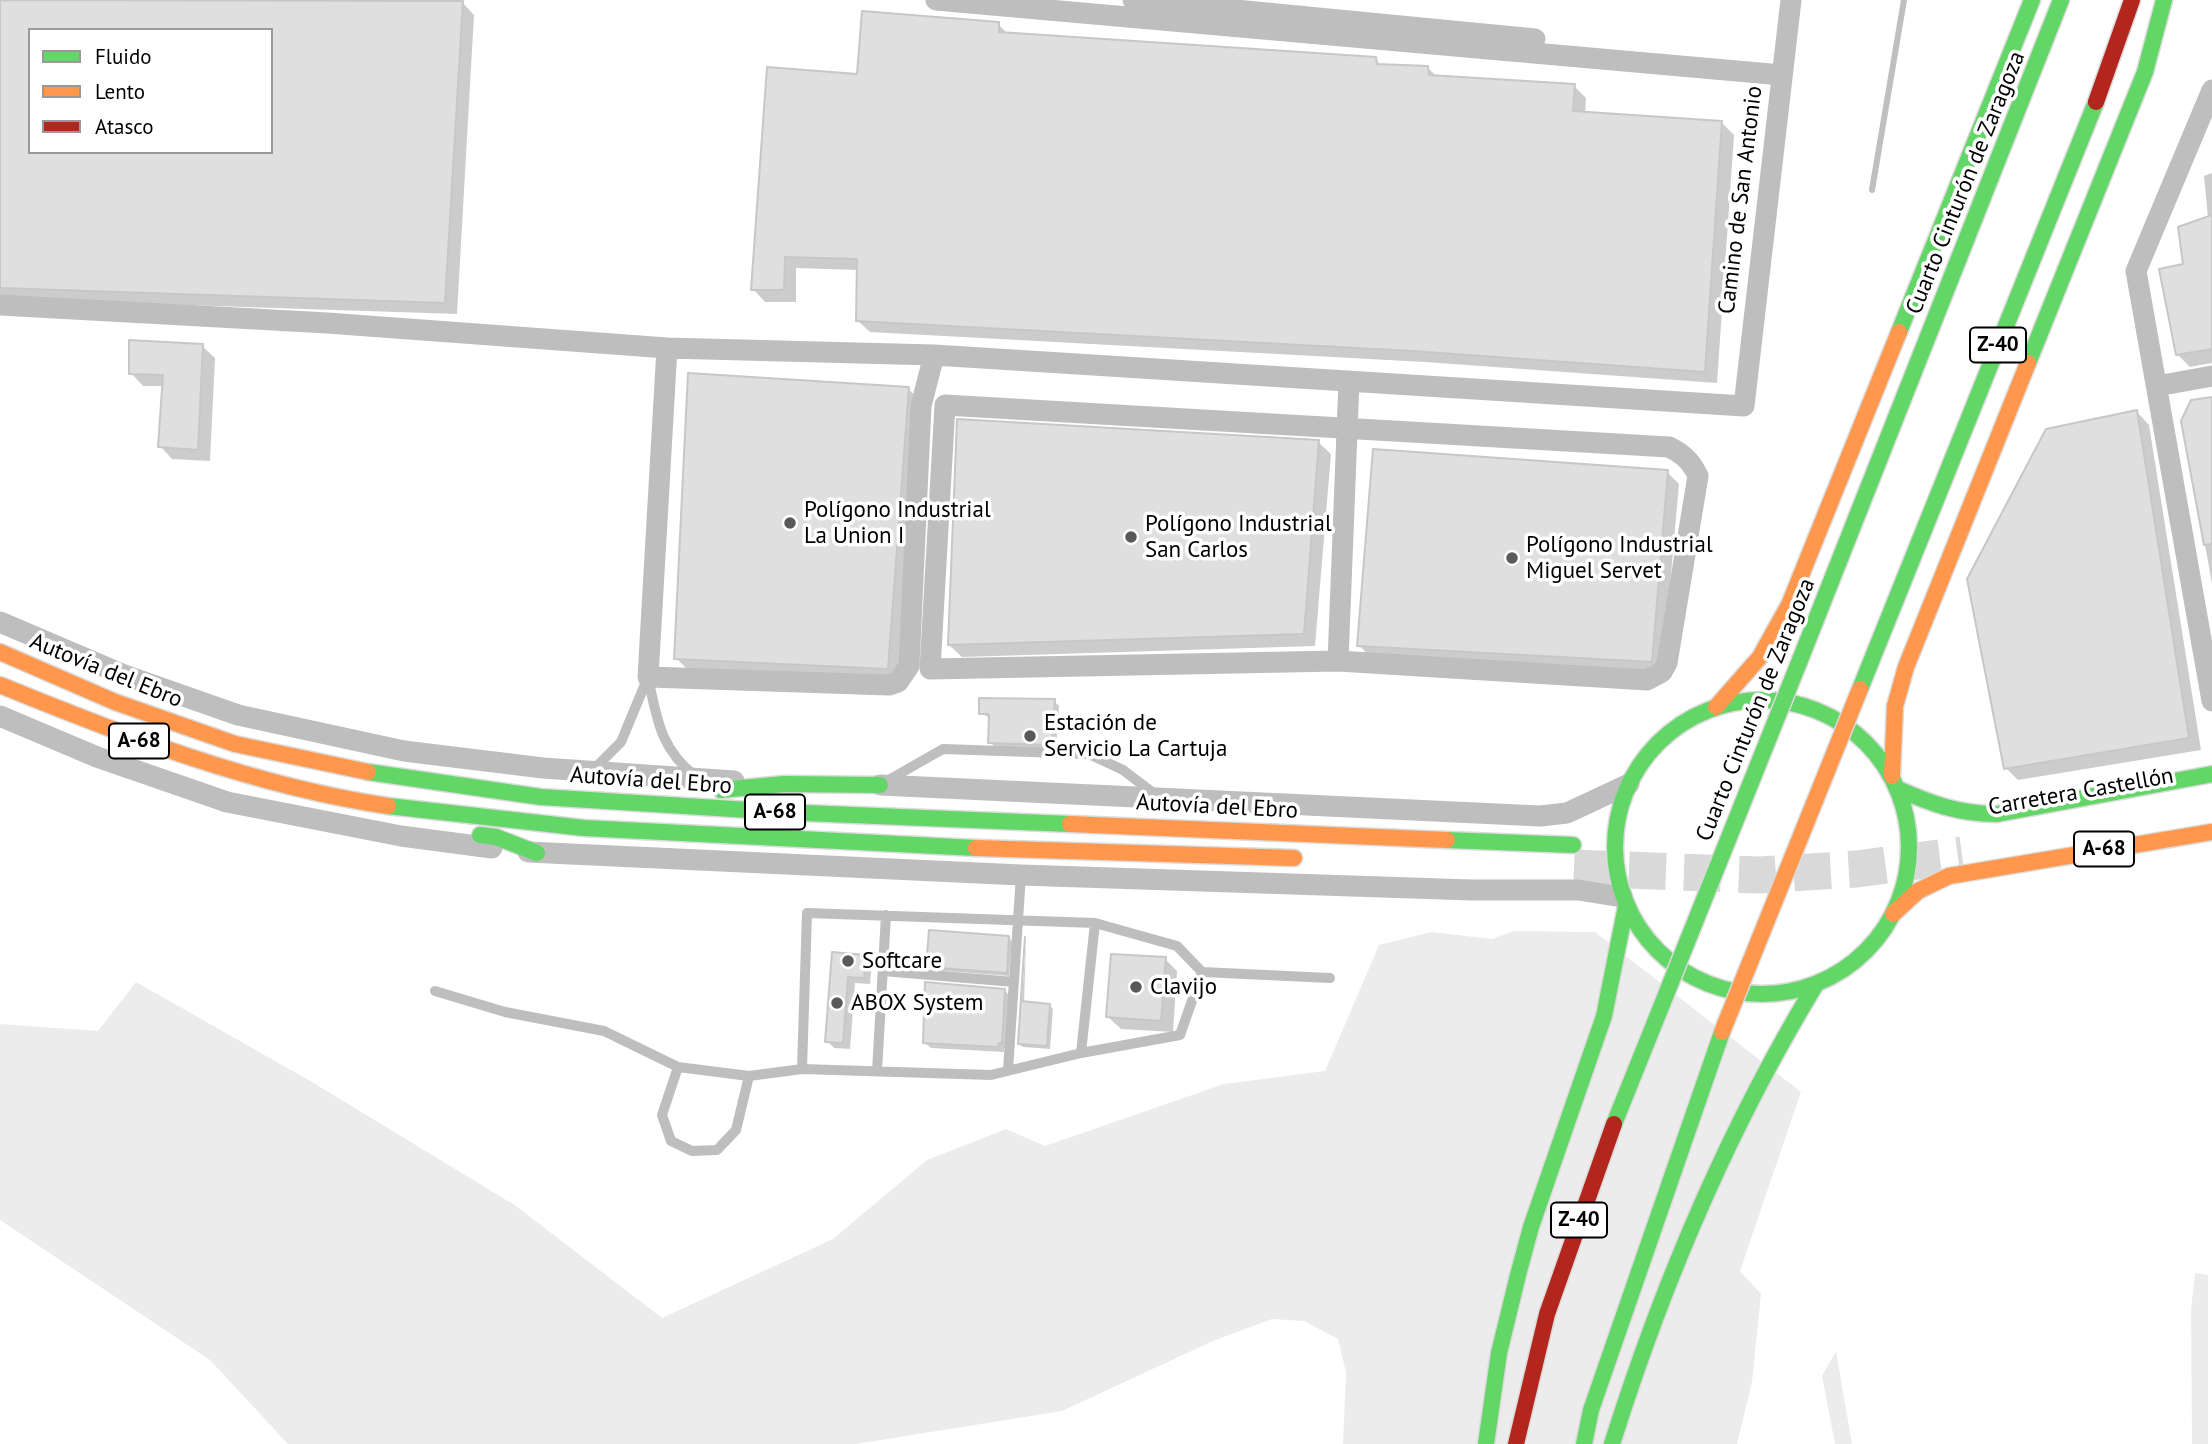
<!DOCTYPE html>
<html>
<head>
<meta charset="utf-8">
<style>
  body { margin:0 }
  #map { position:relative; width:2212px; height:1444px; overflow:hidden; background:#fff; font-family:"PT Sans",sans-serif }
  canvas { display:block }
  .legend { position:absolute; left:28px; top:28px; width:245px; height:126px; box-sizing:border-box; background:#fff; border:2px solid #999; margin:0; padding:9px 12px; list-style:none; font-size:21px; color:#000 }
  .legend li { display:flex; align-items:center; gap:14px; height:35px }
  .legend b { width:35px; border:2px solid #999 }
</style>
</head>
<body>
<div id="map">
<canvas width="2212" height="1444"></canvas>
<ul class="legend">
<li><b style="height:9px;background:#63d668"></b>Fluido</li>
<li><b style="height:9px;background:#ff974d"></b>Lento</li>
<li><b style="height:9px;background:#b3261e"></b>Atasco</li>
</ul>
</div>
<script>
const g = document.querySelector('canvas').getContext('2d');
g.lineJoin = 'round';
function fillPath(path, color) {
  g.fillStyle = color;
  g.fill(path, 'evenodd');
}
function strokePath(path, color, width, dash) {
  g.strokeStyle = color;
  g.lineWidth = width;
  g.lineCap = dash ? 'butt' : 'round';
  g.setLineDash(dash || []);
  g.stroke(path);
}
function drawText(font, color, halo, rows, align = 'center') {
  g.font = font + ' "PT Sans",sans-serif';
  g.lineWidth = 7;
  g.setLineDash([]);
  g.textBaseline = 'middle';
  g.strokeStyle = halo;
  g.fillStyle = color;
  for (const [text, x, y, turn = 0] of rows) {
    g.save();
    g.translate(x, y);
    g.rotate((+turn || 0) * Math.PI / 180);
    g.textAlign = isNaN(turn) ? turn : align;
    if (halo) g.strokeText(text, 0, 0);
    g.fillText(text, 0, 0);
    g.restore();
  }
}
const green = new Path2D(`
  M1514,931L1595,932L1801,1092L1740,1271L1761,1294L1752,1382L1737,1444H1343L1346,1372L1338,1339L1304,1321L1272,1319L1213,1341L1062,1411L856,1444H288L210,1360L0,1220V1024L98,1031L136,982L312,1082L516,1206L662,1318L833,1239L927,1160L1006,1129L1045,1146L1224,1084L1325,1071L1379,945L1431,932L1492,939Z
  M2195,1273L2208,1275V1444H2192L2191,1310Z
  M1836,1351L1852,1444H1835L1822,1376Z`);
const shadow = new Path2D(`
  M0,0L462,2L474,15L457,314L0,299ZM30,30H271V152H30Z
  M998,24L1008,34L1375,59L1382,66L1428,68L1437,77L1574,86L1586,98L1585,114L1721,122L1734,135L1717,383L1425,362L870,332L857,320L858,270L796,268V302H765L753,289L859,76Z
  M2212,173V363L2190,367L2177,354L2185,265L2208,218L2204,176Z
  M202,346L215,358L210,461L172,459L160,446L164,386H143L131,373Z
  M908,389L921,401L900,680L689,671L676,658Z
  M2212,398V584L2183,421Z
  M2137,412L2149,425L2201,750L2018,780L2006,768Z
  M1318,442L1331,454L1315,646L962,657L949,645Z
  M1667,472L1679,484L1662,675L1371,658L1359,645Z
  M1054,701L1059,706L1056,749L995,747L990,742V718L981,713Z
  M1008,937L1012,941L1009,976L932,970L928,966Z
  M1026,941L1024,1003L1049,1005L1053,1009L1050,1049L1023,1047L1019,1044Z
  M833,954L865,956L872,963L870,984L855,983L850,1049L834,1048L827,1041Z
  M1165,959L1177,971L1173,1032L1121,1029L1108,1017Z
  M1005,991L1011,997L1007,1048H1004V1052L931,1048L924,1042Z`);
const stream = new Path2D(`
  M1872,190L1904,0`);
const building = new Path2D(`
  M0,0L463,1L445,303L0,288ZM30,30H271V152H30Z
  M862,11L999,22V32L1376,57L1377,64L1428,66L1429,75L1575,84L1573,111L1722,121L1705,372L1412,351L856,321L857,259L785,257L784,290H751L767,67L857,74Z
  M2212,215V349L2176,355L2159,269L2183,264L2178,227Z
  M129,340L203,344L198,450L158,447L163,375L129,374Z
  M688,373L909,387L888,669L674,659Z
  M2212,397V544L2204,545L2181,421L2191,400Z
  M2137,410L2189,738L2004,769L1967,579L2046,429Z
  M957,419L1319,440L1304,634L948,645Z
  M1373,449L1668,470L1652,662L1357,646Z
  M979,698L1055,699L1052,745L988,743L989,716L988,714H979Z
  M929,930L1009,936L1007,973L926,967Z
  M1025,937L1021,1001L1050,1004L1047,1046L1018,1044Z
  M832,952L866,955L864,978L848,977L843,1043L825,1042Z
  M1111,954L1166,957L1161,1021L1106,1017Z
  M925,982L1005,989L1002,1043H999L998,1047L923,1043Z`);
const highwayTunnel = new Path2D(`
  M1574,868L1759,875L1857,869L1962,855`);
const lane = new Path2D(`
  M648,677C657,719 660,748 695,776
  M594,769L621,742L648,677
  M885,782L943,749L1089,754L1123,770L1156,795
  M883,971L1014,982
  M1202,972L1180,1035L1081,1053L991,1075L802,1069L807,913L1095,923L1177,946L1202,972L1330,978
  M435,991L505,1012L604,1031L678,1067L749,1076L802,1069
  M1081,1053L1095,923
  M678,1067L662,1115L671,1141L692,1151L717,1150L736,1130L749,1076
  M1008,1070L1021,875
  M877,1071L886,915`);
const street = new Path2D(`
  M936,0L1782,75
  M1133,0L1535,39
  M2212,90L2136,271L2212,701
  M0,305L327,323L667,348L934,355L1744,406L1791,0
  M667,348L648,677L889,685L898,682L909,666L921,406L934,355
  M2157,386L2212,376
  M945,405L1669,447C1683,454 1691,461 1698,476L1667,663L1662,672L1647,680L1338,661L930,669Z
  M0,622L124,675L238,715L404,751L543,768L734,781
  M1338,661L1349,381
  M0,716L97,757L227,802L401,836L492,848
  M880,785L1540,816L1567,813L1629,784
  M528,852L1021,875L1472,890H1578L1622,897`);
const fast = new Path2D(`
  M1899,332L2032,0
  M2028,363L2145,72L2164,0
  M1798,665L2061,0
  M1860,689L2096,102
  M1615 847a147 147 0 1 1 294 0a147 147 0 1 1-294 0Z
  M368,772L541,797L781,812L1070,824
  M1898,789C1932,804 1959,814 1997,814L2212,774
  M721,790L784,784L880,785
  M388,806L584,828L976,848
  M480,835L496,837L537,853
  M1447,840L1573,845
  M1614,1124L1663,1002
  M1486,1444L1499,1353L1518,1275L1531,1227L1604,1016L1626,906
  M1584,1444L1591,1410L1722,1032
  M1612,1444C1663,1282 1728,1129 1816,984`);
const slow = new Path2D(`
  M0,652L115,702L235,744L368,772
  M0,685C125,736 253,786 388,806
  M1716,707L1760,657L1789,605L1899,332
  M1892,776L1895,706L1906,667L2028,363
  M1070,824L1447,840
  M976,848L1294,858
  M1893,914L1918,891L1949,876L2212,832`);
const jam = new Path2D(`
  M2096,102L2132,0
  M1516,1444L1547,1314L1614,1124`);
const fastBridge = new Path2D(`
  M1663,1002L1798,665`);
const slowBridge = new Path2D(`
  M1722,1032L1860,689`);
const markers = [
  [790,523,7,"#595959"],
  [1131,537,7,"#595959"],
  [1512,558,7,"#595959"],
  [1030,736,7,"#595959"],
  [848,961,7,"#595959"],
  [1136,987,7,"#595959"],
  [837,1003,7,"#595959"]
];
const shields = [
  [1998,345,56],
  [139,741,60],
  [775,812,60],
  [2104,849,60],
  [1579,1220,56]
];
const shieldNames = [
  ["Z-40",1998,345],
  ["A-68",139,741],
  ["A-68",775,812],
  ["A-68",2104,849],
  ["Z-40",1579,1220]
];
const streetNames = [
  ["Cuarto Cinturón de Zaragoza",1966,183,-68],
  ["Camino de San Antonio",1741,200,-83],
  ["Autovía del Ebro",106,671,22],
  ["Cuarto Cinturón de Zaragoza",1756,710,-68],
  ["Autovía del Ebro",651,781,4],
  ["Carretera Castellón",2081,792,-10],
  ["Autovía del Ebro",1217,807,3]
];
const poiNames = [
  ["Polígono Industrial",804,510],
  ["La Union I",804,536],
  ["Polígono Industrial",1145,524],
  ["San Carlos",1145,550],
  ["Polígono Industrial",1526,545],
  ["Miguel Servet",1526,571],
  ["Estación de",1044,723],
  ["Servicio La Cartuja",1044,749],
  ["Softcare",862,961],
  ["Clavijo",1150,987],
  ["ABOX System",851,1003]
];
fillPath(green, '#ececec');
fillPath(shadow, '#0003');
strokePath(stream, '#bfbfbf', 6);
fillPath(building, '#dfdfdf');
strokePath(building, '#c7c7c7', 2);
strokePath(highwayTunnel, '#d9d9d9', 37, [37, 18]);
strokePath(fast, '#dbdbdb', 19);
strokePath(slow, '#dbdbdb', 19);
strokePath(jam, '#dbdbdb', 19);
strokePath(lane, '#bebebe', 10);
strokePath(street, '#bebebe', 21);
strokePath(fast, '#63d668', 16);
strokePath(slow, '#ff974d', 16);
strokePath(jam, '#b3261e', 16);
strokePath(fastBridge, '#dbdbdb', 19, []);
strokePath(slowBridge, '#dbdbdb', 19, []);
strokePath(fastBridge, '#63d668', 16);
strokePath(slowBridge, '#ff974d', 16);
for (const [x, y, r, color] of markers) {
  const dot = new Path2D();
  dot.arc(x, y, r, 0, 2 * Math.PI);
  g.fillStyle = color;
  g.fill(dot);
  strokePath(dot, '#fff', 2.5);
}
for (const [x, y, w] of shields) {
  const box = new Path2D();
  box.roundRect(x - w / 2, y - 17.5, w, 35, 5);
  g.fillStyle = '#fff';
  g.fill(box);
  strokePath(box, '#000', 2);
}
drawText('bold 21px', '#000', null, shieldNames);
drawText('23px', '#000', '#fff', streetNames);
drawText('23px', '#000', '#fff', poiNames, 'left');
</script>
</body>
</html>
